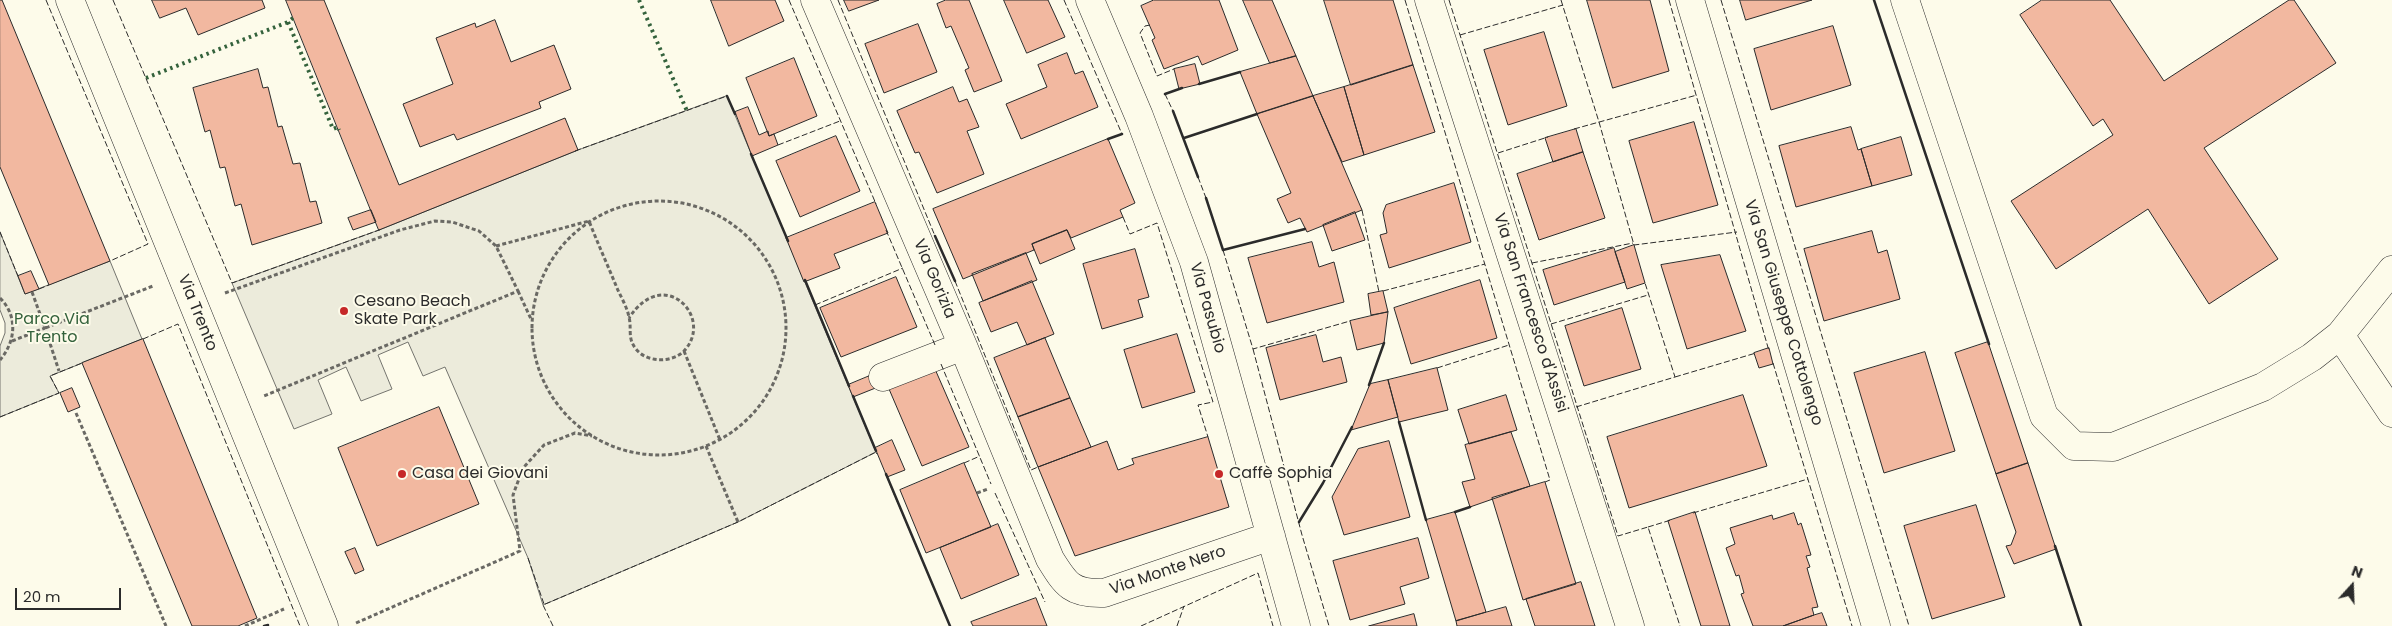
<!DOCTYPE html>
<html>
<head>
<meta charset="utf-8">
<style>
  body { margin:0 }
  #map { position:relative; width:2392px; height:626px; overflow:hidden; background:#fdfbea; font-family:Poppins,sans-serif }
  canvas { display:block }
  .north { position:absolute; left:2327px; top:561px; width:50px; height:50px; -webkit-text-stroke:4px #fdfbea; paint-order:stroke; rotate:20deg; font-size:14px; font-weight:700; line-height:20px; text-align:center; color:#2b2b2b }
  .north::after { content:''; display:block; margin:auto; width:18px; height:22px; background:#2b2b2b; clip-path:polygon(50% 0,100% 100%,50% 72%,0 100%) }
  .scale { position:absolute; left:15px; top:588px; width:106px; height:22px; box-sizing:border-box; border:2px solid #2b2b2b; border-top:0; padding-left:6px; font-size:15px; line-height:18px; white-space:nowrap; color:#2b2b2b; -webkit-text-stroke:4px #fdfbea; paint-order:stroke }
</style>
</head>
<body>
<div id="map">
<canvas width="2392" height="626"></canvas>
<div class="north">N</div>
<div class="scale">20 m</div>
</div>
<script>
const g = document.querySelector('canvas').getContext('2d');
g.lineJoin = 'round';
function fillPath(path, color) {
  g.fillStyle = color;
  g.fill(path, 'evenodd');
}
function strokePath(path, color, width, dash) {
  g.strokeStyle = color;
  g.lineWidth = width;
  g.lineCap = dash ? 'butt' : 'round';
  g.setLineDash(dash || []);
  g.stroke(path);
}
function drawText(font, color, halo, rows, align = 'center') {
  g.font = font + ' Poppins,sans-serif';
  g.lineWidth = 4;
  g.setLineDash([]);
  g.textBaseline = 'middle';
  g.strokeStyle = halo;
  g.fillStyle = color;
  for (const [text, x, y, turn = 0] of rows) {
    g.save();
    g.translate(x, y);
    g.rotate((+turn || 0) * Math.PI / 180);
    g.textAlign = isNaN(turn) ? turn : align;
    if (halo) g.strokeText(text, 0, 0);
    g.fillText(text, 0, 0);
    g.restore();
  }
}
const green = new Path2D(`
  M727,96L876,452L738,522L543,605L528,558L445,367L423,376L408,342L378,355L392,389L361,401L346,367L318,380L332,414L294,429L232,283L379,230L578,150Z
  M0,232L25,294L110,261L142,339L50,376L59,393L0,417V346L5,333V323L0,310Z`);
const building = new Path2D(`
  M0,0H2L110,261L49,285L0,167Z
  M152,0H262L265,8L198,35L186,8L160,18Z
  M286,0H324L399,185L565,118L578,150L379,230Z
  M711,0H775L784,21L729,46Z
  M844,0H879L849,11Z
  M946,0H969L1002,81L974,92L965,70L969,68L951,26L946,28L937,4Z
  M1004,0H1048L1065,37L1027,53Z
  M1154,0H1219L1238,50L1202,65L1198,56L1164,69L1152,40L1155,38L1141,6Z
  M1243,0H1272L1296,56L1270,63Z
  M1324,0H1393L1413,65L1351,85Z
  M1587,0H1650L1669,71L1613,88Z
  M1740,0H1812L1746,20Z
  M2042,0H2110L2164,81L2289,0H2294L2336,63L2204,148L2278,259L2209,304L2148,209L2056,269L2011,201L2113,135L2103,119L2093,126L2020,15Z
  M495,20L511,62L554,45L571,89L539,102L541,108L457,140L454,134L420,147L403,104L453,84L436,38L475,23L476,27Z
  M918,24L937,72L884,93L865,44Z
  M1833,26L1851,85L1771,110L1754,49Z
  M1544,32L1567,106L1508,125L1484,50Z
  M1067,53L1075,74L1083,71L1098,107L1021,139L1006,104L1047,87L1038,65Z
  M1296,56L1313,96L1257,114L1240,72Z
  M794,58L817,116L769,136L746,78Z
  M1195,64L1200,84L1179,89L1174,69Z
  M1413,65L1435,132L1364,155L1344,87Z
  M258,69L263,88L268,87L278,127L282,126L293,164L300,163L310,202L316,201L322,223L252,245L241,204L235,206L225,167L220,168L210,130L205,132L193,88Z
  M953,87L959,102L967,99L979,127L967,131L984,174L937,193L919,152L915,153L897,111Z
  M1344,87L1364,155L1342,162L1313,96Z
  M1313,96L1362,210L1307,232L1300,218L1288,223L1277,199L1291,193L1257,114Z
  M748,107L759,135L768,131L769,136L774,134L778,145L752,156L735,112Z
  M1694,122L1718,205L1653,223L1629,141Z
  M1851,127L1858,150L1861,149L1872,186L1796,207L1779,146Z
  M1576,129L1583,152L1553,162L1545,138Z
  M836,136L860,191L800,217L776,161Z
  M1901,137L1912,175L1872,186L1861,149Z
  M1108,139L1135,203L1120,210L1123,217L1071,238L1067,230L1032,244L1034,250L963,279L933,209Z
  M1583,152L1605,218L1539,240L1517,174Z
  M1454,183L1471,242L1389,268L1380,235L1387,233L1383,213L1386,205Z
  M875,202L888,233L834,254L840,268L804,282L786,238Z
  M371,210L376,222L353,230L348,218Z
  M1355,212L1365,240L1332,251L1323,225Z
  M1067,230L1075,249L1040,264L1032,244Z
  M1872,231L1878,253L1887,250L1900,299L1824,321L1804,249Z
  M1312,242L1319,267L1334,262L1344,302L1267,323L1248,258Z
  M1634,245L1645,283L1627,289L1615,252Z
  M1614,248L1625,282L1554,305L1543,270Z
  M1135,249L1149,297L1138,300L1143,317L1102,329L1083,264Z
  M1026,253L1037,280L983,301L972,274Z
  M1720,255L1746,331L1687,349L1661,265Z
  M31,271L39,289L25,294L18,276Z
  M896,277L917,327L841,357L820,308Z
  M1480,280L1497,338L1411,364L1394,308Z
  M1032,281L1054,334L1027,345L1017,322L991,332L979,303Z
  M1383,291L1388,312L1371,315L1368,294Z
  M1622,308L1641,369L1584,386L1565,326Z
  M1388,312L1384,343L1357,350L1350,321Z
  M1177,334L1195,392L1142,408L1124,350Z
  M1316,335L1323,362L1341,357L1347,382L1280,400L1266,348Z
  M1045,338L1070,398L1018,417L994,358Z
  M143,339L257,618L238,626H192L82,363Z
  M1988,342L2028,463L1996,474L1955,353Z
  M1769,348L1773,364L1759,368L1754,353Z
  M1925,352L1955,451L1884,473L1854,373Z
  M1437,368L1448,410L1399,422L1388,380Z
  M935,369L969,447L922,466L889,389Z
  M872,375L878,387L853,397L848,385Z
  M1388,380L1398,417L1351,430L1370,384Z
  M72,388L80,407L68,412L60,393Z
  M1506,395L1517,430L1469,444L1458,410Z
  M1743,395L1767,466L1629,508L1607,437Z
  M1070,398L1091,447L1038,467L1018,417Z
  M439,407L479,504L377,546L338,448Z
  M1511,432L1530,486L1470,507L1462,482L1475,479L1465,445Z
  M1208,437L1229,507L1075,556L1038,467L1107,441L1118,470L1134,464L1132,459Z
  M892,440L905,470L887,477L875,448Z
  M1389,441L1410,517L1344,535L1332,497L1358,449Z
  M964,463L991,527L926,553L900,490Z
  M2028,463L2056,549L2014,564L2006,546L2011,545L2016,532L1996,474Z
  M1545,482L1576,584L1523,600L1492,498Z
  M1976,505L2005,597L1932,619L1904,526Z
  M1455,512L1486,612L1456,621L1426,520Z
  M1695,512L1730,626H1701L1668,521Z
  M1794,513L1798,525L1801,523L1811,555L1806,556L1810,567L1807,568L1818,607L1812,608L1814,615L1783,626H1753L1741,594L1744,593L1739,575L1736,576L1726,548L1735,544L1730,528L1772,515L1773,519Z
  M998,524L1019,575L961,599L940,548Z
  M1418,538L1429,578L1400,587L1405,604L1350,620L1333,561Z
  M355,548L364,570L355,574L345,552Z
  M1581,582L1595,626H1535L1526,599Z
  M1036,598L1047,626H973L971,622Z
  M1506,607L1512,626H1457L1456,621Z
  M1822,613L1827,626H1783L1814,615Z
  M1414,614L1417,626H1369Z`);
const path = new Path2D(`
  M532 328a127 127 0 1 1 254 0a127 127 0 1 1-254 0Z
  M496,246L589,221C598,244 608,266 617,288C621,297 627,307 629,317C632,329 627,338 636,349C647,363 672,363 684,351C715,318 664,264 629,318
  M518,291L531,319
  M32,292L45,328L153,286
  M225,293L400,230L435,221L452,222L479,231L496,246L518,291L264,396
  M0,298C18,316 16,341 0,360
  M12,341L45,328L59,371
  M684,351L720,440
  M76,413L166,626
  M706,446L738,522
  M977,493L988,489
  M356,623L520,551L513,495L523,468L544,445L575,433L592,436
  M245,626L284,609`);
const minor = new Path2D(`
  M70,0L324,626
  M815,0L963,346L1050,559C1066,585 1072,594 1104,593L1271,536
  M1090,0L1139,116L1194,262L1296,626
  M1429,0L1630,626
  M1690,0L1876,626
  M1905,0L2044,416L2074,446L2113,447L2263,387L2312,357L2340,335L2392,270
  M2340,335L2392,413
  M883,377L963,346`);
const hedge = new Path2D(`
  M639,0L687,111
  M293,18L288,22L333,129L338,127L339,130
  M146,78L288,22`);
const fence = new Path2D(`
  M46,0L148,244L110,261
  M113,0L232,283L382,229
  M789,0L876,204
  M838,0L935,236
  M1064,0L1122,134
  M1405,0L1550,480L1545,482
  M1449,0L1618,536L1648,527L1680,626
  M1561,0L1599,122L1634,245L1737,232
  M1669,0L1769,351
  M1721,0L1909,626
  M1150,25L1145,26L1140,33L1157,76L1174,69
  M1460,35L1563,5
  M1165,94L1173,111
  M1574,129L1697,95
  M778,145L840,121
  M575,151L727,96
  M1498,153L1548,137
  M1198,177L1206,198
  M1362,210L1379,292
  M1123,217L1130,234L1157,223L1213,402L1198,405L1208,437
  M886,230L935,345
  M0,232L18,276
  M1223,250L1253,349L1350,321
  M1532,263L1633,243
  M955,281L1031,470L1038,467
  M39,289L49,285
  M1383,291L1485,264
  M815,305L903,268
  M1551,324L1648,295
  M143,339L178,324L300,626
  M1253,349L1302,535L1329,626
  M1773,363L1852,626
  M941,364L991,484
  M1437,368L1509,345
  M1675,377L1756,353
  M1576,407L1675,377L1645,283
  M0,417L59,393L50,376L82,363
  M964,463L980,456
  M886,475L950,626
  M995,493L1045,602
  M1693,513L1808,479
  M1648,527L1671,520
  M528,558L544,604
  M553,626L543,605L738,522L876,452L877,454
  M1141,626L1258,573L1273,626
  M1177,626L1184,606`);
const wall = new Path2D(`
  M1874,0L1989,344
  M1199,84L1240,72
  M1165,94L1182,88
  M727,96L735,114
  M1173,111L1198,177
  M1184,138L1257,114
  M1108,139L1122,134
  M751,154L788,241
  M1206,198L1223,250L1305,229
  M935,236L955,281
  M805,280L849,386
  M1369,385L1384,343
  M853,396L876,451
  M1399,422L1426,520
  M886,474L950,626
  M1455,512L1470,507
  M1299,522L1323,483L1352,427
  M2055,546L2081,626
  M264,626L268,625`);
const markers = [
  [344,311,5,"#c62828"],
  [402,474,5,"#c62828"],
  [1219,474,5,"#c62828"]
];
const streetNames = [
  ["Via Gorizia",934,279,67],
  ["Via Pasubio",1207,308,74],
  ["Via Trento",197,313,68],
  ["Via San Francesco d'Assisi",1530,313,72],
  ["Via San Giuseppe Cottolengo",1783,313,73],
  ["Via Monte Nero",1168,571,-19]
];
const poiNames = [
  ["Cesano Beach",354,302],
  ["Skate Park",354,320],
  ["Casa dei Giovani",412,474],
  ["Caffè Sophia",1229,474]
];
const parkNames = [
  ["Parco Via",52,320],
  ["Trento",52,338]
];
fillPath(green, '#ecebdb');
strokePath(green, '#74746e', 1);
fillPath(building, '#f2b8a0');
strokePath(building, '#2b2b2b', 1);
strokePath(minor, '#2b2b2b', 29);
strokePath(path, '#6a6964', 3, [4, 2.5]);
strokePath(minor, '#fdfbea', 28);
strokePath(hedge, '#34623c', 4, [2.5, 4]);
strokePath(fence, '#2b2b2b', 1, [6, 2.5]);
strokePath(wall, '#2b2b2b', 2.5);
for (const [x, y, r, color] of markers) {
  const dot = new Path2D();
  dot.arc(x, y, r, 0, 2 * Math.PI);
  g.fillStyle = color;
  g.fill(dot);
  strokePath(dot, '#fdfbea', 2);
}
drawText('16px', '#2b2b2b', '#fdfbea', streetNames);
drawText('16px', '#2b2b2b', '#fdfbea', poiNames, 'left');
drawText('16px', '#34623c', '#fdfbea', parkNames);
</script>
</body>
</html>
